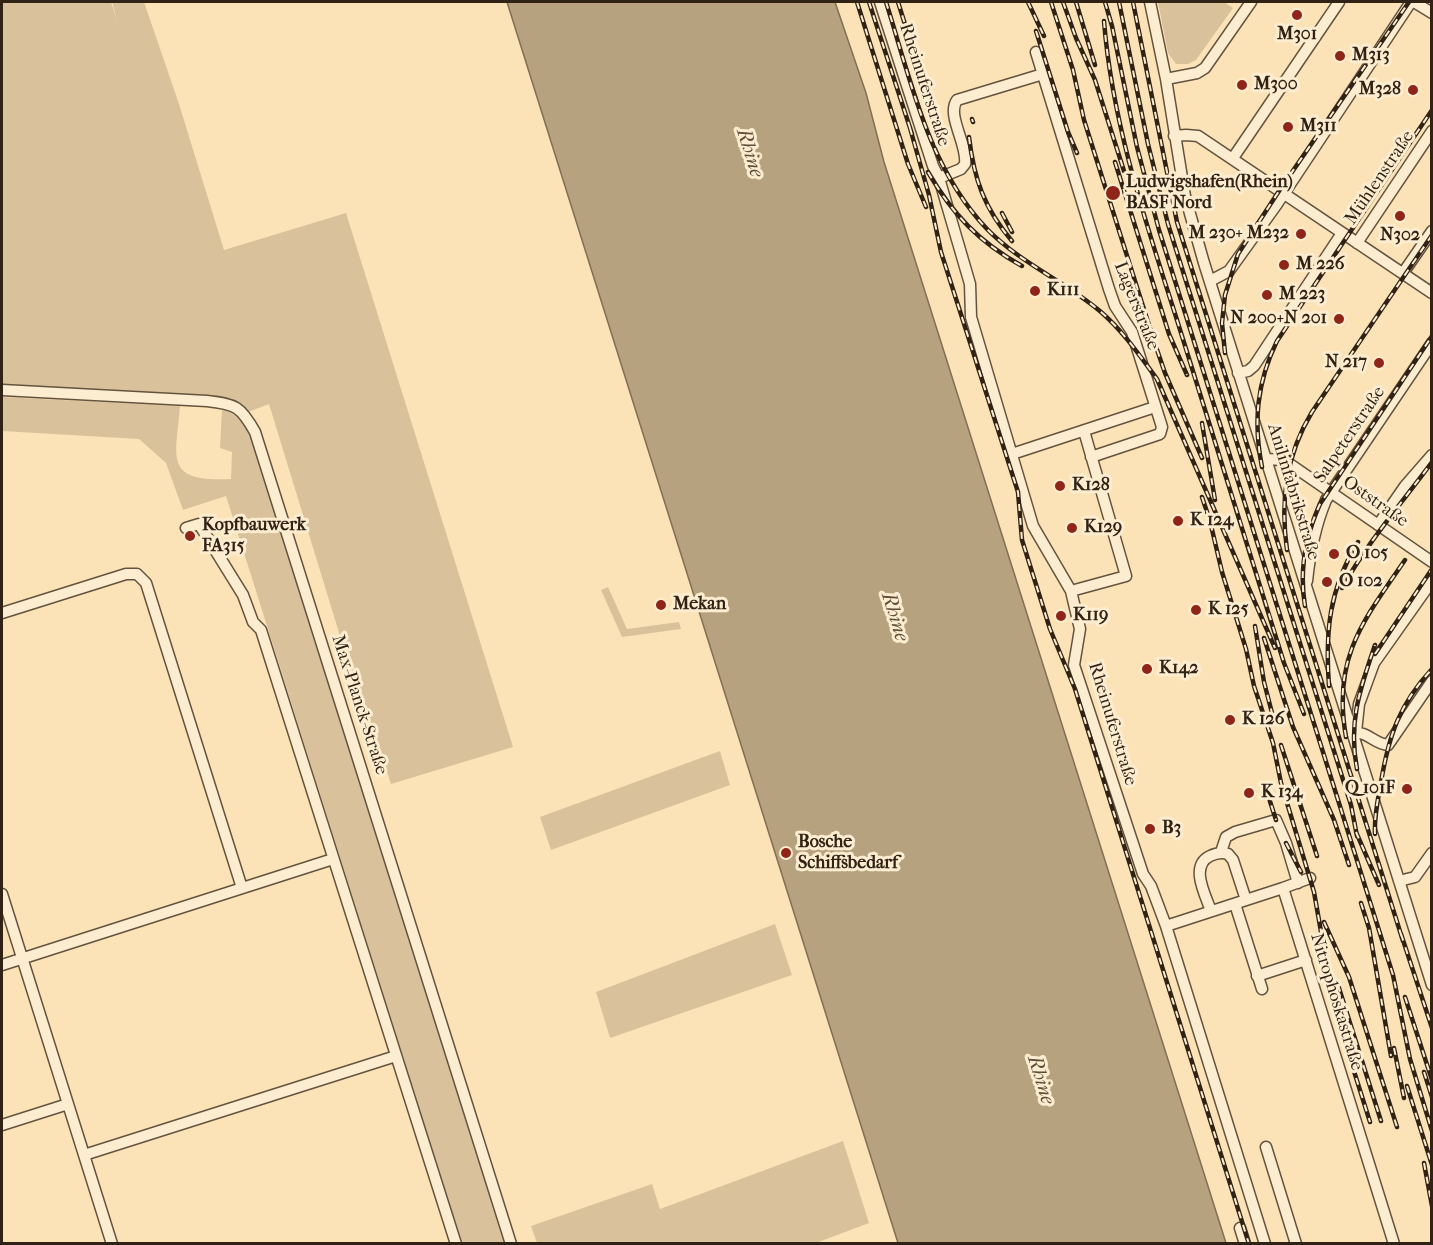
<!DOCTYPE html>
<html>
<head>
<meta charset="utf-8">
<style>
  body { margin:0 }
  #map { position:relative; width:1433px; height:1245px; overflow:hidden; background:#fce3b7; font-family:"IM FELL French Canon",serif }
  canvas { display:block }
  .frame { position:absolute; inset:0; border:3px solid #302315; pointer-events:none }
</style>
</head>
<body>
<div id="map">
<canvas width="1433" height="1245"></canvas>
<div class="frame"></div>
</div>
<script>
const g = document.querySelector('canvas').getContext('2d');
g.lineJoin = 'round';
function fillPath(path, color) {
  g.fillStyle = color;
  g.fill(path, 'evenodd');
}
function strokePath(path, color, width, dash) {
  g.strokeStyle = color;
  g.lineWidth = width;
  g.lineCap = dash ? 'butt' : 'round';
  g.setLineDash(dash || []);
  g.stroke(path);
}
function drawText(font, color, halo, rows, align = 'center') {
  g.font = font + ' "IM FELL French Canon",serif';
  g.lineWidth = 6;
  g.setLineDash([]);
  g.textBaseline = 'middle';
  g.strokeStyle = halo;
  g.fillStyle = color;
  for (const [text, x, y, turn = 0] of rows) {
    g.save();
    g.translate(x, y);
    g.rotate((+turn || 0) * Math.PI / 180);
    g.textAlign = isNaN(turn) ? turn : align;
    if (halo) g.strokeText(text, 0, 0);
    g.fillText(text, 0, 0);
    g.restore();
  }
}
const green = new Path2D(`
  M2,2H111L117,20L112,2H144L179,104L224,250L346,213L513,747L391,784L362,695L348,662L269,404L248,412C236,403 226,398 211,396L2,384Z
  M1158,2H1224L1233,8L1196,60L1188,64H1176L1168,53Z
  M2,397L180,406C176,459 163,482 231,479L232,452L220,448L222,409C238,415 243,423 252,437L505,1243H462L226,496L183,510L166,463L139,439L2,431Z
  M608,587L627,629L679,622L681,629L622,637L601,590Z
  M720,751L730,785L551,850L540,817Z
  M775,924L792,975L610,1038L596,992Z
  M843,1141L869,1223L816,1243H537L531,1226L652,1184L660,1209Z`);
const water = new Path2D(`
  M507,2H835L866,93L884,162L1226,1243H898Z`);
const minor = new Path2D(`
  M880,2L933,166L939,178L970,284L971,317L1033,526L1071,591L1080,629L1074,665L1143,874L1151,886L1166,926L1265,1244
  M1150,2L1166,79L1185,196L1204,263L1432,985
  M1414,2L1432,13
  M1036,52L1109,289L1115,306L1132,332L1162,427L1160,434L1091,457
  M1166,79L1197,73L1205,68L1251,2
  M1174,136L1186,135L1198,136L1432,293
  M1233,158L1339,2
  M939,178L961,169L965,164C968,145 946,115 957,100L1043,74
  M1357,243L1432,131
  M1403,273L1432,231
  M1210,281L1229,271L1277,204L1411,2
  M1238,373L1248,371L1254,366L1342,233
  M2,390L207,401C236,404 241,407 255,432L511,1244
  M1012,454L1155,407
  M1266,459L1284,460L1432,562
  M1378,525L1405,486L1432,455
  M186,528L199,524L243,595L253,622L261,630L456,1244
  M1307,581C1310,552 1315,526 1326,500L1432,343
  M1071,591L1126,576L1084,431
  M2,613L126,574H137L146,583L242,888
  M1356,732L1359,704L1374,663L1432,581
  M1353,733C1368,731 1374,744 1388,745L1432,681
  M1221,852L1226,837L1235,832L1276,820L1286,843L1298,883
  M1399,881L1415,877L1432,853
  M1283,888L1310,878
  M2,894L112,1244
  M1235,904L1262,989
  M1211,911C1206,896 1189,866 1210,856C1216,853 1222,852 1228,854L1233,860L1246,900
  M1166,926L1283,888L1394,1244
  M2,965L333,859
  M1257,976L1306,960
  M2,1125L68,1104
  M1266,1147L1296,1244
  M84,1155L396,1056
  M1240,1228L1245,1244`);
const rail = new Path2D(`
  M857,2L908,164L926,207
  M869,2L912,134
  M886,2C911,81 928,167 987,229C1020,263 1066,282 1101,312C1123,331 1140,356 1157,379L1275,648
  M898,2L918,66L929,115
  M1028,2L1044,36
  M1051,2L1073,70L1084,120L1154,341L1165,373L1202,458
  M1063,2L1076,38L1095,80L1124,171
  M1076,2L1095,65
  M1105,2L1112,26L1137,147L1159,230L1393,975L1410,1059L1432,1131
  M1119,2L1148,144L1168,224L1351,805L1357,836
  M1133,2L1177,222L1403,941
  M1104,21C1112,123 1146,223 1177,320C1212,434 1249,548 1284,663L1304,714
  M1036,31L1068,132L1077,153
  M972,119L973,122
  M910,128L929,195L941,252L1018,492L1022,540L1050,629L1075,689L1249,1244
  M969,137C974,179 984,208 1012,241
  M1115,162L1169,334L1187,375
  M928,172C953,215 979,242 1022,266
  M1002,213L1012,232
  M1225,353L1222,323L1225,295L1238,254L1279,191L1409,2
  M1202,423L1215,500
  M1262,467C1253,422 1257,382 1277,341L1432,110
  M1202,497L1210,521L1222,572L1246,649L1254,686L1273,743L1281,783L1314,892L1335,1011L1370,1122
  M1287,550C1280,500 1286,455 1312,412L1432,235
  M1342,588C1367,543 1401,504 1432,462
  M1305,606C1299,570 1305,537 1320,504L1432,336
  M1255,626L1264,682L1272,713
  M1264,638L1293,727L1334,820L1349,865
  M1375,654L1432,569
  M1329,686C1325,632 1329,589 1358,542
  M1346,737C1332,658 1363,621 1405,560
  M1281,745L1317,856
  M1357,769C1348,722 1360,689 1375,645
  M1267,792L1276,820
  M1356,832L1379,885
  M1375,834C1374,816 1378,799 1381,782C1389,735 1399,705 1432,669
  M1286,843L1301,872
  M1361,903L1369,928L1391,1056
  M1324,922L1349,977L1397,1127
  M1401,934L1432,1028
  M1338,985L1381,1121
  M1405,997L1432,1080
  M1394,1048L1404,1098
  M1424,1072L1432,1097
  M1407,1086L1432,1165
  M1424,1163L1432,1206`);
const markers = [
  [1297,15,6,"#8f2418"],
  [1340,56,6,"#8f2418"],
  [1242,85,6,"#8f2418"],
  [1413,90,6,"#8f2418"],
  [1288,127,6,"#8f2418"],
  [1113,193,8,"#8f2418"],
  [1400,216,6,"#8f2418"],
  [1301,234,6,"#8f2418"],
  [1284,265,6,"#8f2418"],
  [1035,291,6,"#8f2418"],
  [1267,295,6,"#8f2418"],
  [1339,319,6,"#8f2418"],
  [1379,363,6,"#8f2418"],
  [1060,486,6,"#8f2418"],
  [1178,521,6,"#8f2418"],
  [1072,528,6,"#8f2418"],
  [190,536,6,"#8f2418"],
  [1334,554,6,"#8f2418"],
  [1327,582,6,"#8f2418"],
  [661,605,6,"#8f2418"],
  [1196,610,6,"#8f2418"],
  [1061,616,6,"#8f2418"],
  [1147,669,6,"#8f2418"],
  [1230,720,6,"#8f2418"],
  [1407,789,6,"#8f2418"],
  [1249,793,6,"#8f2418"],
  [1150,829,6,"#8f2418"],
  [786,853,6,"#8f2418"]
];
const poiNames = [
  ["M301",1297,35,"center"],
  ["M313",1352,56],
  ["M300",1254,85],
  ["M328",1401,90,"right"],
  ["M311",1300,127],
  ["Ludwigshafen(Rhein)",1126,183],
  ["BASF Nord",1126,204],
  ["M 230+ M232",1289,234,"right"],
  ["N302",1400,236,"center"],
  ["M 226",1296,265],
  ["K111",1047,291],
  ["M 223",1279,295],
  ["N 200+N 201",1327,319,"right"],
  ["N 217",1367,363,"right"],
  ["K128",1072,486],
  ["K 124",1190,521],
  ["Kopfbauwerk",202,526],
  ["FA315",202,547],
  ["K129",1084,528],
  ["O 105",1346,554],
  ["O 102",1339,582],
  ["Mekan",673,605],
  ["K 125",1208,610],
  ["K119",1073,616],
  ["K142",1159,669],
  ["K 126",1242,720],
  ["Q 101F",1395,789,"right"],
  ["K 134",1261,793],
  ["B3",1162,829],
  ["Bosche",798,843],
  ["Schiffsbedarf",798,864]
];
const streetNames = [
  ["Rheinuferstraße",924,85,72],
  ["Mühlenstraße",1380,178,-56],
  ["Lagerstraße",1136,306,68],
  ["Salpeterstraße",1350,435,-56],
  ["Anilinfabrikstraße",1293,492,73],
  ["Oststraße",1375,502,35],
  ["Max-Planck-Straße",359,705,72],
  ["Rheinuferstraße",1112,724,73],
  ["Nitrophoskastraße",1336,1002,73]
];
const waterNames = [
  ["Rhine",749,153,73],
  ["Rhine",894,617,73],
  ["Rhine",1040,1080,73]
];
fillPath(green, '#d9c29b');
fillPath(water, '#b7a280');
strokePath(water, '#816f55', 1.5);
strokePath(minor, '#63533e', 13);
strokePath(minor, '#fdedd0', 10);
strokePath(rail, '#302315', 4.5);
strokePath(rail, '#fdedd0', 2, [7]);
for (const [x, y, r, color] of markers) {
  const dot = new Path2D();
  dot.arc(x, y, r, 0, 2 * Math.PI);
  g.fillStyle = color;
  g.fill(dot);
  strokePath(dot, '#fdedd0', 2);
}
drawText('bold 18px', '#302315', '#fdedd0', poiNames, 'left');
drawText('18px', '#302315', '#fdedd0', streetNames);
drawText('italic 20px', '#5f4f3a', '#fdedd0', waterNames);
</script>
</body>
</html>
